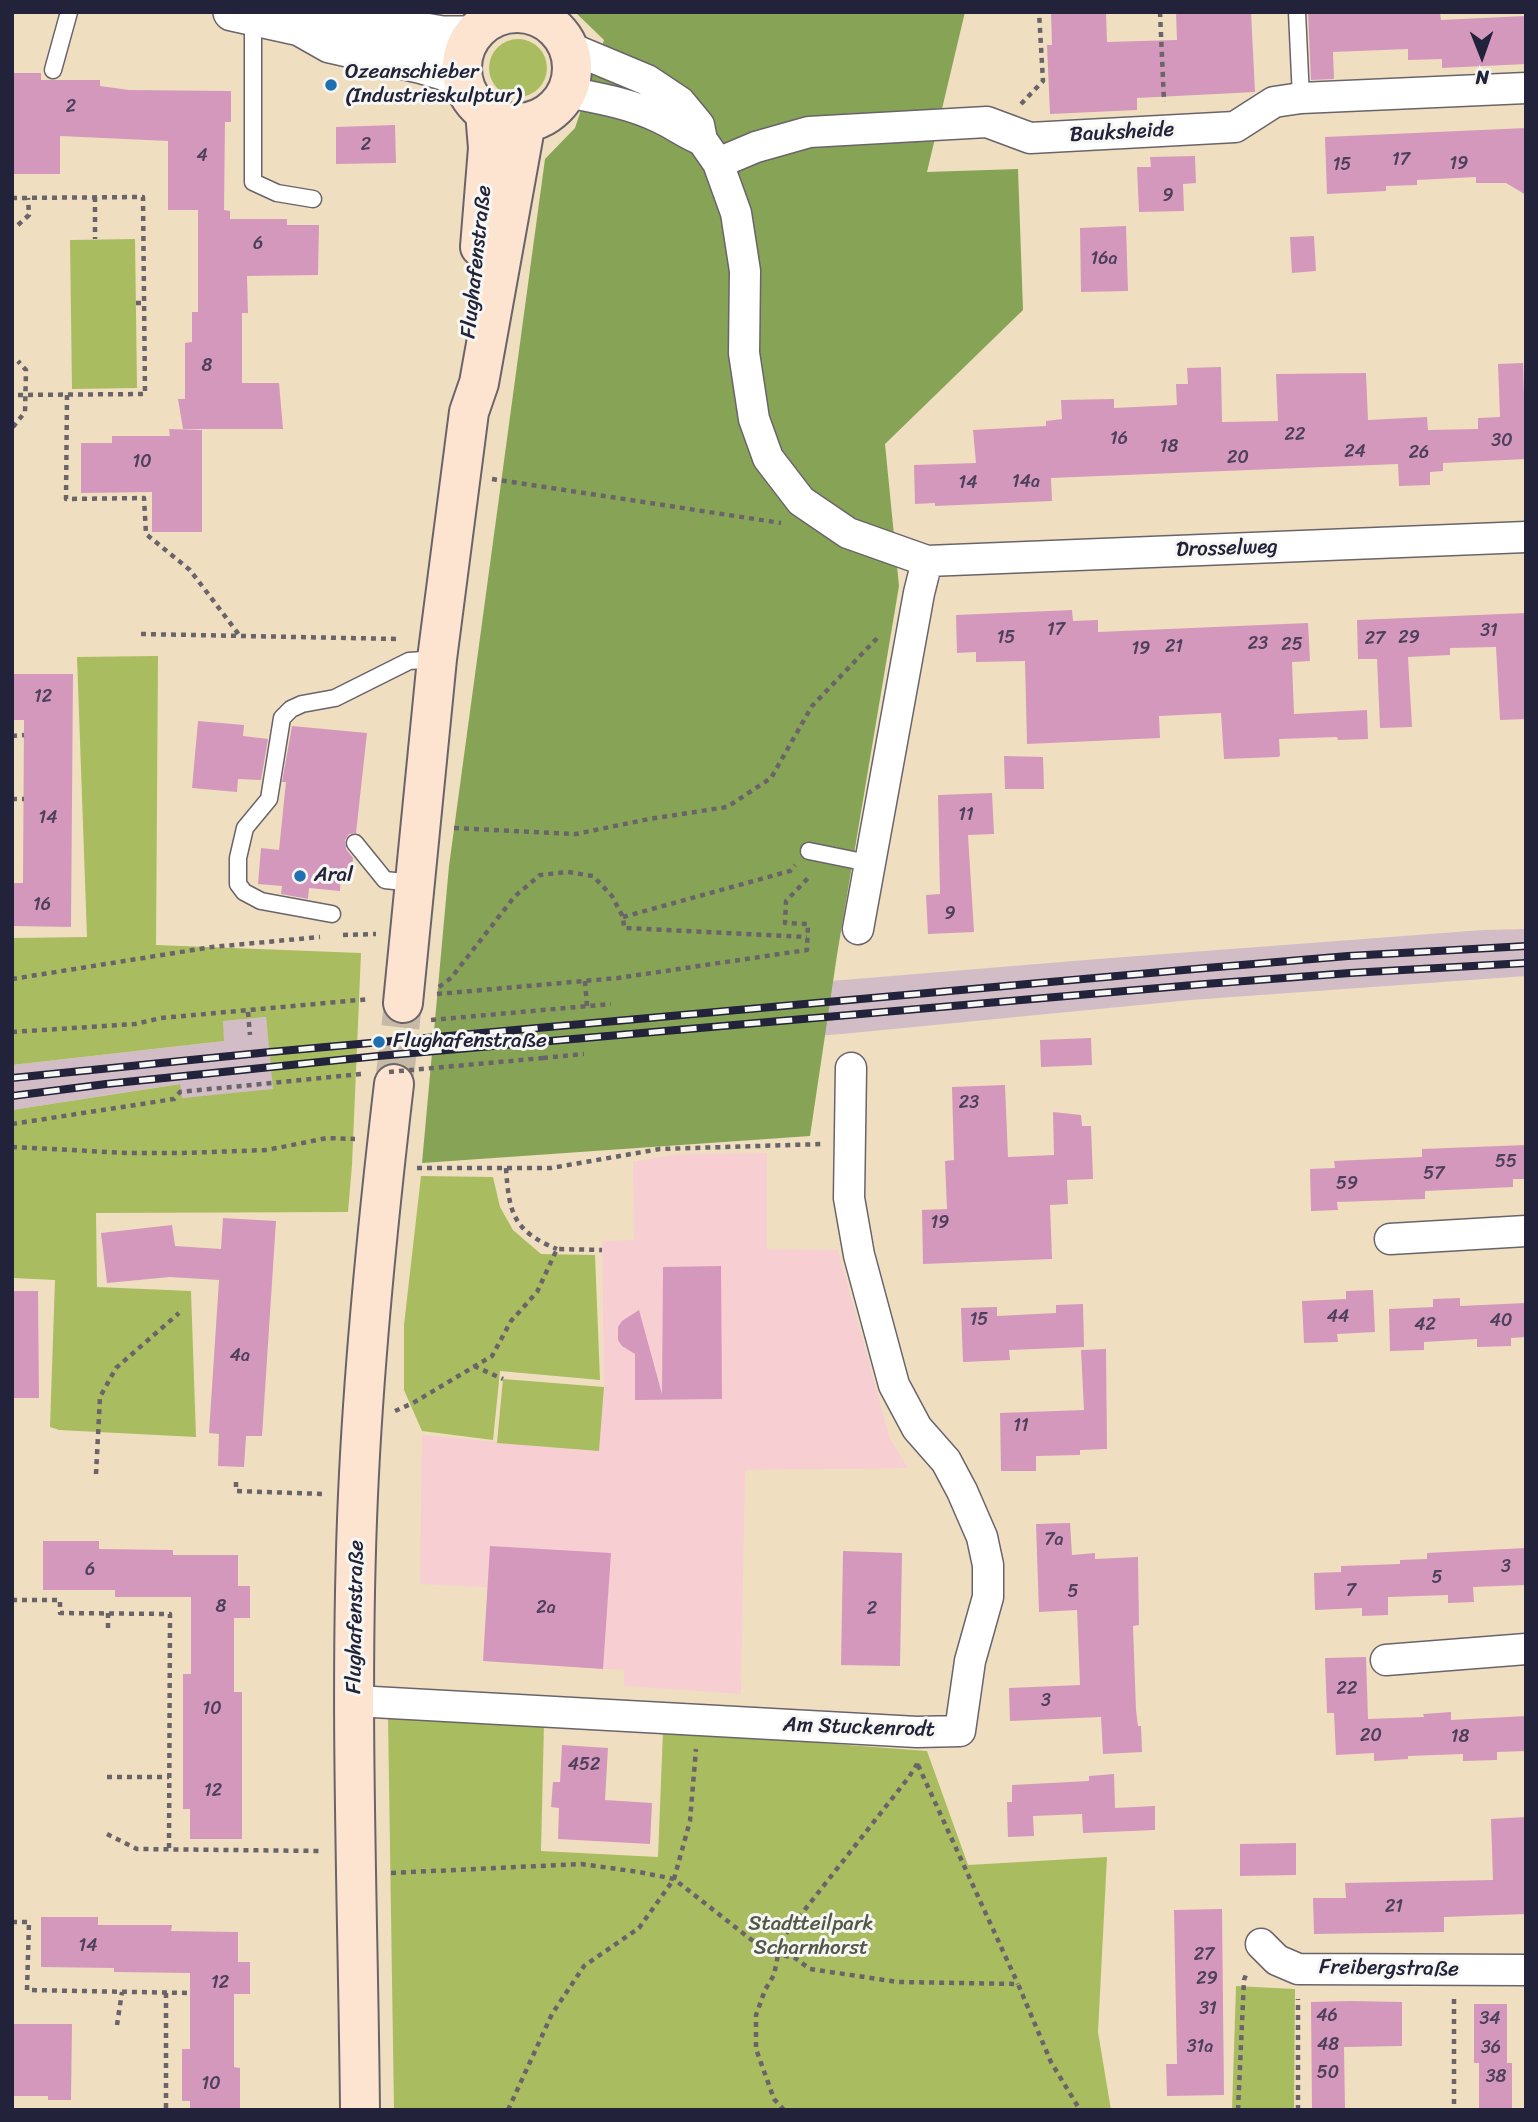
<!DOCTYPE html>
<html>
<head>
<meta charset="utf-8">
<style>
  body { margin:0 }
  #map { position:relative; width:1538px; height:2122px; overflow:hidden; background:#efdfc0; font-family:Sriracha,sans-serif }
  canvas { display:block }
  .frame { position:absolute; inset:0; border:14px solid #22223b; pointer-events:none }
  .north { position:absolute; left:1447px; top:21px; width:70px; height:70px; -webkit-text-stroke:5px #f6f6f2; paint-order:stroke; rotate:179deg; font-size:19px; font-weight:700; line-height:28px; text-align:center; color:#22223b }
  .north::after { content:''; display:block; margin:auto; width:24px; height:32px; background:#22223b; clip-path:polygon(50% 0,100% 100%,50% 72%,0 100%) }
</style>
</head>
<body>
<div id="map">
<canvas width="1538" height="2122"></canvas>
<div class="frame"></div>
<div class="north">N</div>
</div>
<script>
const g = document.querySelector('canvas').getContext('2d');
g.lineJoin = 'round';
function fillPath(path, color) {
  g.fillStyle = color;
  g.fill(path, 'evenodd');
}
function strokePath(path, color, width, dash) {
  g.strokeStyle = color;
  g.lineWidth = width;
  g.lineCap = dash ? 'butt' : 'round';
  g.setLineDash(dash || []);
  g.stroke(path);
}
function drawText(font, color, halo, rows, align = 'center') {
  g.font = font + ' Sriracha,sans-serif';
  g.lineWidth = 6;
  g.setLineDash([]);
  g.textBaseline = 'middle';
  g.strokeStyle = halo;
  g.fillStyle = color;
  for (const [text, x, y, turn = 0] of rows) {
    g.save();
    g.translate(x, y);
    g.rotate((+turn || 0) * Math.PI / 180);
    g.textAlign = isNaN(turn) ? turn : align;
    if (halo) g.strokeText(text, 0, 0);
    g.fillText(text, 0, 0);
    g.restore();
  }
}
const built = new Path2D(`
  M767,1153V1249L838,1250L890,1439L908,1468L745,1470L741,1694L624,1686V1670L483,1661L485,1619L496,1620L498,1588L420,1584L422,1435L599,1451L604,1387L602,1241L634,1240L633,1162L678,1154Z`);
const industrial = new Path2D(`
  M1526,929V976L1191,1000L842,1034L595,1052L612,999L1098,959L1483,930Z
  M266,1017L274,1090L182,1098L179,1084L12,1110V1065L224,1041L222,1021Z`);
const green = new Path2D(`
  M489 68a29 29 0 1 1 58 0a29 29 0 1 1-58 0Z
  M135,239L137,388L72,389L70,240Z
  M158,656L156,945L361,953L352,1165L348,1212L96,1213L97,1287L191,1291L196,1437L59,1430L50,1427L55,1280L12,1278V1110L180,1084L182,1098L273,1089L266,1017L223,1021L224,1041L12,1065V938L87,937L77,657Z
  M421,1176L493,1177L500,1207L513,1230L541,1254L595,1255L600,1380L500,1371L493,1440L422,1431L404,1390V1325Z
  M503,1379L604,1387L599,1451L497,1443Z
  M388,1717L544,1723L541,1851L658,1857L663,1731L927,1751L968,1865L1107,1857L1098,2032L1111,2110H394Z
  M1236,1986L1295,1989L1294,2110H1232Z`);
const forest = new Path2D(`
  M575,12H965L927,172L1018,169L1023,310L885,444L899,586L837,955L810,1136L422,1163L449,866L545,159L575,128L604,40Z`);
const building = new Path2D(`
  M1051,12H1106L1107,42L1177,40L1176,12H1251L1255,92L1137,98V110L1050,114L1047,45H1052Z
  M1308,12H1440L1441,20L1525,16L1526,64L1442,68V59L1408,60V49L1333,52L1334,79L1311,80Z
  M12,73H41V80H100V86L129,90L231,91V122H225L224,210L230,211V219H287V225H319L318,275L247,276L248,313H242V383H279L283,429H183L178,399H185V343L192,342V312H198V210H168V141L60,136V174H12Z
  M395,125L396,163L336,164V127Z
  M1526,128V195L1506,183H1476V177L1417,180V185L1386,186V191L1327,194L1325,137Z
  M1195,156L1196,183L1183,184L1184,211L1139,212L1137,167H1151L1150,157Z
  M1126,226L1128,291L1081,292L1080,228Z
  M1314,236L1316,271L1292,273L1290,237Z
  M1523,363L1526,459L1443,463V471L1430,472V485L1399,486L1398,464L1051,478L1052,501L935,506V503L915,504L914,465L976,463L973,430L1046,426V421L1062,419L1061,400L1114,399V408L1177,405L1176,384H1188L1187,368L1221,367L1222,422L1278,421L1276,374L1366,373L1368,420L1427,417L1428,430L1478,429V418L1500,417L1498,364Z
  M169,429L202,430V532H152V492L81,493V443H112V436H170Z
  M1072,610L1073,621L1098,620V632L1308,623L1310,661L1292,662L1294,714L1367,710L1368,739L1338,740L1337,737L1279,739L1280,756L1278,757L1224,759L1221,713L1159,716L1160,738L1027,744L1025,661L976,662V652L957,653L956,615Z
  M1526,613V719L1500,720L1496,647L1450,648V655L1408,657L1412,727L1380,728L1377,659H1358L1357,620Z
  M12,674H73L71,927L12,926V883H23L24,720H12Z
  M198,721L244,725L243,736L268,739L261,780L238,779L237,792L192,788Z
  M292,726L367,733L356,833L349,834L345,840L346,849L353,858L352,869L341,868L340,891L309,888L308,899L281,894L282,886L258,884L261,848L279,850L286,782H282Z
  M1004,756L1043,757L1044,789H1005Z
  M992,793L994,834L968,835L974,932L928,934L926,895L940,894L938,795Z
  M1091,1038L1092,1065L1041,1067L1040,1040Z
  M1005,1085L1008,1157L1054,1155L1053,1112L1081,1115L1082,1126H1091L1093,1179L1067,1180L1068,1204L1050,1205L1052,1259L923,1264L922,1210L947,1209L945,1161L954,1160L952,1087Z
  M1526,1145V1179H1513V1187L1425,1191V1199L1337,1202L1338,1210L1311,1211L1310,1169L1335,1168L1334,1161L1422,1157V1149Z
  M223,1218L276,1221L262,1436H246L244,1467L218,1466L219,1434L209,1433L219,1280L170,1277L107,1283L101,1233L172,1225L175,1246L221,1249Z
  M721,1266L722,1399L635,1400V1354L622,1346L618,1340V1327L622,1321L639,1310L662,1394L663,1267Z
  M1373,1290L1375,1332L1337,1334L1338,1342L1304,1343L1302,1301L1346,1299V1291Z
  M12,1291H38L39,1398H12Z
  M1460,1298V1306L1526,1303V1337L1511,1338V1346L1477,1347V1339L1424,1342V1350L1390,1351L1389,1309L1433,1307V1299Z
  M1083,1304L1084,1347L1009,1350L1010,1360L963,1362L961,1308L997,1307V1316L1056,1313V1305Z
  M1106,1349L1107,1449L1080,1450V1455L1036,1456V1471H1001L1000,1413L1084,1410L1081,1350Z
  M1070,1523L1072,1555L1095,1553V1559L1138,1557L1139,1625L1133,1626L1136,1710L1138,1726H1141L1142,1752L1103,1754L1101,1717L1010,1721L1009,1688L1080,1685L1077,1610L1039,1612L1036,1524Z
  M43,1541H99V1549L173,1550V1555H238V1586H250V1618H234V1692H242V1839H190V1809H183V1674H191V1597H115V1590H43Z
  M490,1546L611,1553L603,1669L483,1661Z
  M1526,1548V1585L1473,1587L1474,1602L1448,1603V1595L1388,1597V1615L1362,1616V1608L1315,1610L1314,1573L1341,1572V1566L1400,1564V1560L1427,1559V1553Z
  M843,1551L902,1553L900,1666L841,1665Z
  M1366,1657L1368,1719L1424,1717L1423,1714L1451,1712V1720L1526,1716V1751L1497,1752V1760L1463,1761V1754L1408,1756V1759L1374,1761V1753L1336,1755L1334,1713H1327L1325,1658Z
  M562,1745L608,1748L605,1800L652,1803L650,1844L558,1839L559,1808L551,1807L553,1782H560Z
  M1114,1774L1115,1808L1155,1806V1830L1083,1833L1082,1814L1033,1816L1034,1836L1008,1837L1007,1802H1012V1785L1089,1781V1776Z
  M1526,1817V1914L1444,1917V1932L1314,1934L1313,1898H1346L1345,1883L1493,1880L1491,1819Z
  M1296,1843V1875L1240,1876V1844Z
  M1222,1909L1224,2095L1167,2096L1166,2064H1177L1174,1910Z
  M41,1917H98V1925H172L171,1931L238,1932V1962H250V1994H234V2067L240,2068V2110H190V2101H182V2049H190V1973L114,1972V1968L41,1967Z
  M1351,2001L1402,2002V2046L1344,2047L1345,2110H1312L1311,2002Z
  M1474,2004H1507V2063H1512V2110H1479V2063H1474Z
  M12,2024H72L71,2100H48V2096H12Z`);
const secondaryTunnel = new Path2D(`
  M394,1084L403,1003`);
const path = new Path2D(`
  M1160,12L1164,102
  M1021,104L1043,81L1039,12
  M95,197V239
  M12,198L143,197L145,394L12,395
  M18,225L29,215L28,198
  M136,303H144
  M67,395L66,499L144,498L146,534L190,570L240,636
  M13,427L25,412L26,370L18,361
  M492,479L781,523
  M141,634L399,639
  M12,736L24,735
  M12,799H24
  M454,828L576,834L649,819L727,807L771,778L812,706L880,635
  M623,917L790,871L795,865
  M343,935L376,934
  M12,979L212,947L320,937
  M585,981L587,1006
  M439,987L451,978L515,896L540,875L568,872L593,876L612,896L623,917L624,928L807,937
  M437,994L618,978L807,950L808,924L785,923L786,901L810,876
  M248,1012L250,1035
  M431,1020L611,1004
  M12,1032L135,1024L161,1018L370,999
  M543,1058L584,1054
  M12,1124L174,1099L180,1092L362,1074
  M12,1147L128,1153H183L267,1150L327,1138L355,1139
  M417,1168H551L660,1149L823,1144
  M506,1168C509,1213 513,1231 557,1249
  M474,1366L503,1379
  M395,1411L413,1403L492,1356L511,1321L537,1292L557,1249L602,1250
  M96,1474L100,1397L116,1368L179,1313
  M236,1482V1491L324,1494
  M12,1600H60V1613L170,1614L169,1850
  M108,1613V1632
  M918,1765L1018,1984
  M107,1777H169
  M107,1834L137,1849L323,1851
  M391,1873L581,1864L639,1872L674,1879L767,1952L795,1958L810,1969L898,1982L1018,1984L1051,2062L1080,2110
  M12,1922H29L27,1990L190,1993
  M166,1993V2110
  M1454,1999V2110
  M117,2025L122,1992
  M508,2110L552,2014L584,1966L639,1928L674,1879L690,1821L696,1749
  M784,2110L774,2099L756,2049V2015L765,1990L774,1975L781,1940L909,1777L917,1764V1760
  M1238,2110L1244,1980L1247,1972
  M1298,2110V1999`);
const service = new Path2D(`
  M1297,12L1301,98
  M253,17V182L277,193L313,199
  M53,70L69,12
  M355,843L385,880L413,883
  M809,851L868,863
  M332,914L261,901L244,892L238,884V858L245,828L269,799L282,718L291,709L302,704L335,698L409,661L437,659`);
const minor = new Path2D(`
  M568,47L647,80L680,102L699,125L702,140L718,163L736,213L745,271L744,353L754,419L768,458L801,501L848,533L927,561L1526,537
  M567,92C597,98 629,103 658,117C674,124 686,134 702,140
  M718,163L756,147L809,132L987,122L1030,138L1235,127L1274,102L1301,98L1526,88
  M858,929L919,593L927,561
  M1390,1239L1526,1231
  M1386,1660L1526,1649
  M355,1701L917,1732L960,1731L970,1661L988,1597V1565L982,1537L962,1491L946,1461L917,1428L894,1385L859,1255L849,1198L851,1068
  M1261,1944L1277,1960L1298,1969L1526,1970`);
const tertiary = new Path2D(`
  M232,12L300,27L330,44L423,65L463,77
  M300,27L333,16L442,35H473`);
const secondary = new Path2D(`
  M462 68a55 55 0 1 1 110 0a55 55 0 1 1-110 0Z
  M480,247L488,148L485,112
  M403,1003L437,659L469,412L479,383L526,122
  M360,2110C358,1905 349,1700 358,1495C364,1358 378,1220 394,1084`);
const rail = new Path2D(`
  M12,1078L270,1052L1206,968L1348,956L1526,946
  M12,1096L106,1084L378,1056L1205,984L1350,973L1526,963`);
const pathBridge = new Path2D(`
  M389,1072L543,1058`);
const markers = [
  [331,85,7,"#1f6fb2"],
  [300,876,7,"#1f6fb2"],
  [379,1042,7,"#1f6fb2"]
];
const numberNames = [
  ["2",71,107],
  ["2",366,145],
  ["4",202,156],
  ["17",1401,160],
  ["19",1459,164],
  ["15",1342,165],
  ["9",1168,196],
  ["6",258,244],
  ["16a",1104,259],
  ["8",207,366],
  ["22",1295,435],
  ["16",1119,439],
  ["30",1502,441],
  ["18",1169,447],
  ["24",1355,452],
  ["26",1419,453],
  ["20",1238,458],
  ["10",142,462],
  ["14a",1026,482],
  ["14",968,483],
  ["17",1056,630],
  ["31",1489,631],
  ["15",1006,638],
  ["29",1409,638],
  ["27",1375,639],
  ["23",1258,644],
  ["25",1292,645],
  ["21",1174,647],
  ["19",1141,649],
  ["12",43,697],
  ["11",966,815],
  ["14",48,818],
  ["16",42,905],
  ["9",950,914],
  ["23",969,1103],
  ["55",1506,1162],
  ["57",1434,1174],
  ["59",1347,1184],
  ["19",940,1223],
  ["44",1338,1317],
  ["15",979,1320],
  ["40",1501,1321],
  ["42",1425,1325],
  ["4a",240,1356],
  ["11",1021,1426],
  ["7a",1054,1540],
  ["3",1506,1567],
  ["6",90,1570],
  ["5",1437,1578],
  ["7",1351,1591],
  ["5",1073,1592],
  ["8",221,1607],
  ["2a",546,1608],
  ["2",872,1609],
  ["22",1347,1689],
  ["3",1046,1701],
  ["10",212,1709],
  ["20",1371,1736],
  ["18",1460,1737],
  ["452",584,1765],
  ["12",213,1791],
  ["21",1394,1907],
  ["14",88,1946],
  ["27",1204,1955],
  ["29",1207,1979],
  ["12",220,1983],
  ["31",1208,2009],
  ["46",1327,2016],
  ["34",1490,2019],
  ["48",1328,2045],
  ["31a",1200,2047],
  ["36",1491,2048],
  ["50",1328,2073],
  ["38",1496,2077],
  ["10",211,2084]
];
const poiNames = [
  ["Ozeanschieber",345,73],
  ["(Industrieskulptur)",345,97],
  ["Aral",314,876],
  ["Flughafenstraße",393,1042]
];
const streetNames = [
  ["Bauksheide",1122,133,-3],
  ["Flughafenstraße",477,262,-84],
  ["Drosselweg",1227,549,-2],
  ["Flughafenstraße",356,1617,-89],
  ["Am Stuckenrodt",859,1728,2],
  ["Freibergstraße",1389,1969,1]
];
const parkNames = [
  ["Stadtteilpark",811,1925],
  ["Scharnhorst",811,1949]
];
fillPath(built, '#f7cfd3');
fillPath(industrial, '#d2bdc7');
fillPath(green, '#aabc60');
fillPath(forest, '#87a456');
fillPath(building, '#d498bc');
strokePath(secondaryTunnel, '#c6b9a5', 38, [38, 19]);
strokePath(service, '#6a646a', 19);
strokePath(minor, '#6a646a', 33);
strokePath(tertiary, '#6a646a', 40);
strokePath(secondary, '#6a646a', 42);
strokePath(path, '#6a646a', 4.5, [5, 5]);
strokePath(service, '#fff', 16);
strokePath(minor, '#fff', 30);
strokePath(tertiary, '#fff', 37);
strokePath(secondary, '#fde4d1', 38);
strokePath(rail, '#22223b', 8);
strokePath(rail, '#f6f6f2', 5, [16]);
strokePath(pathBridge, '#6a646a', 4.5, [5, 5]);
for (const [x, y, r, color] of markers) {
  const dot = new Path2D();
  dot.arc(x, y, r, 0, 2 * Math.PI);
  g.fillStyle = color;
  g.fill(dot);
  strokePath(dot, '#f6f6f2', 2.5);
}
drawText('18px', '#4e405b', null, numberNames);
drawText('21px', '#22223b', '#f6f6f2', poiNames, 'left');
drawText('21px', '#22223b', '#f6f6f2', streetNames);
drawText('21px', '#525848', '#f6f6f2', parkNames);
</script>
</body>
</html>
